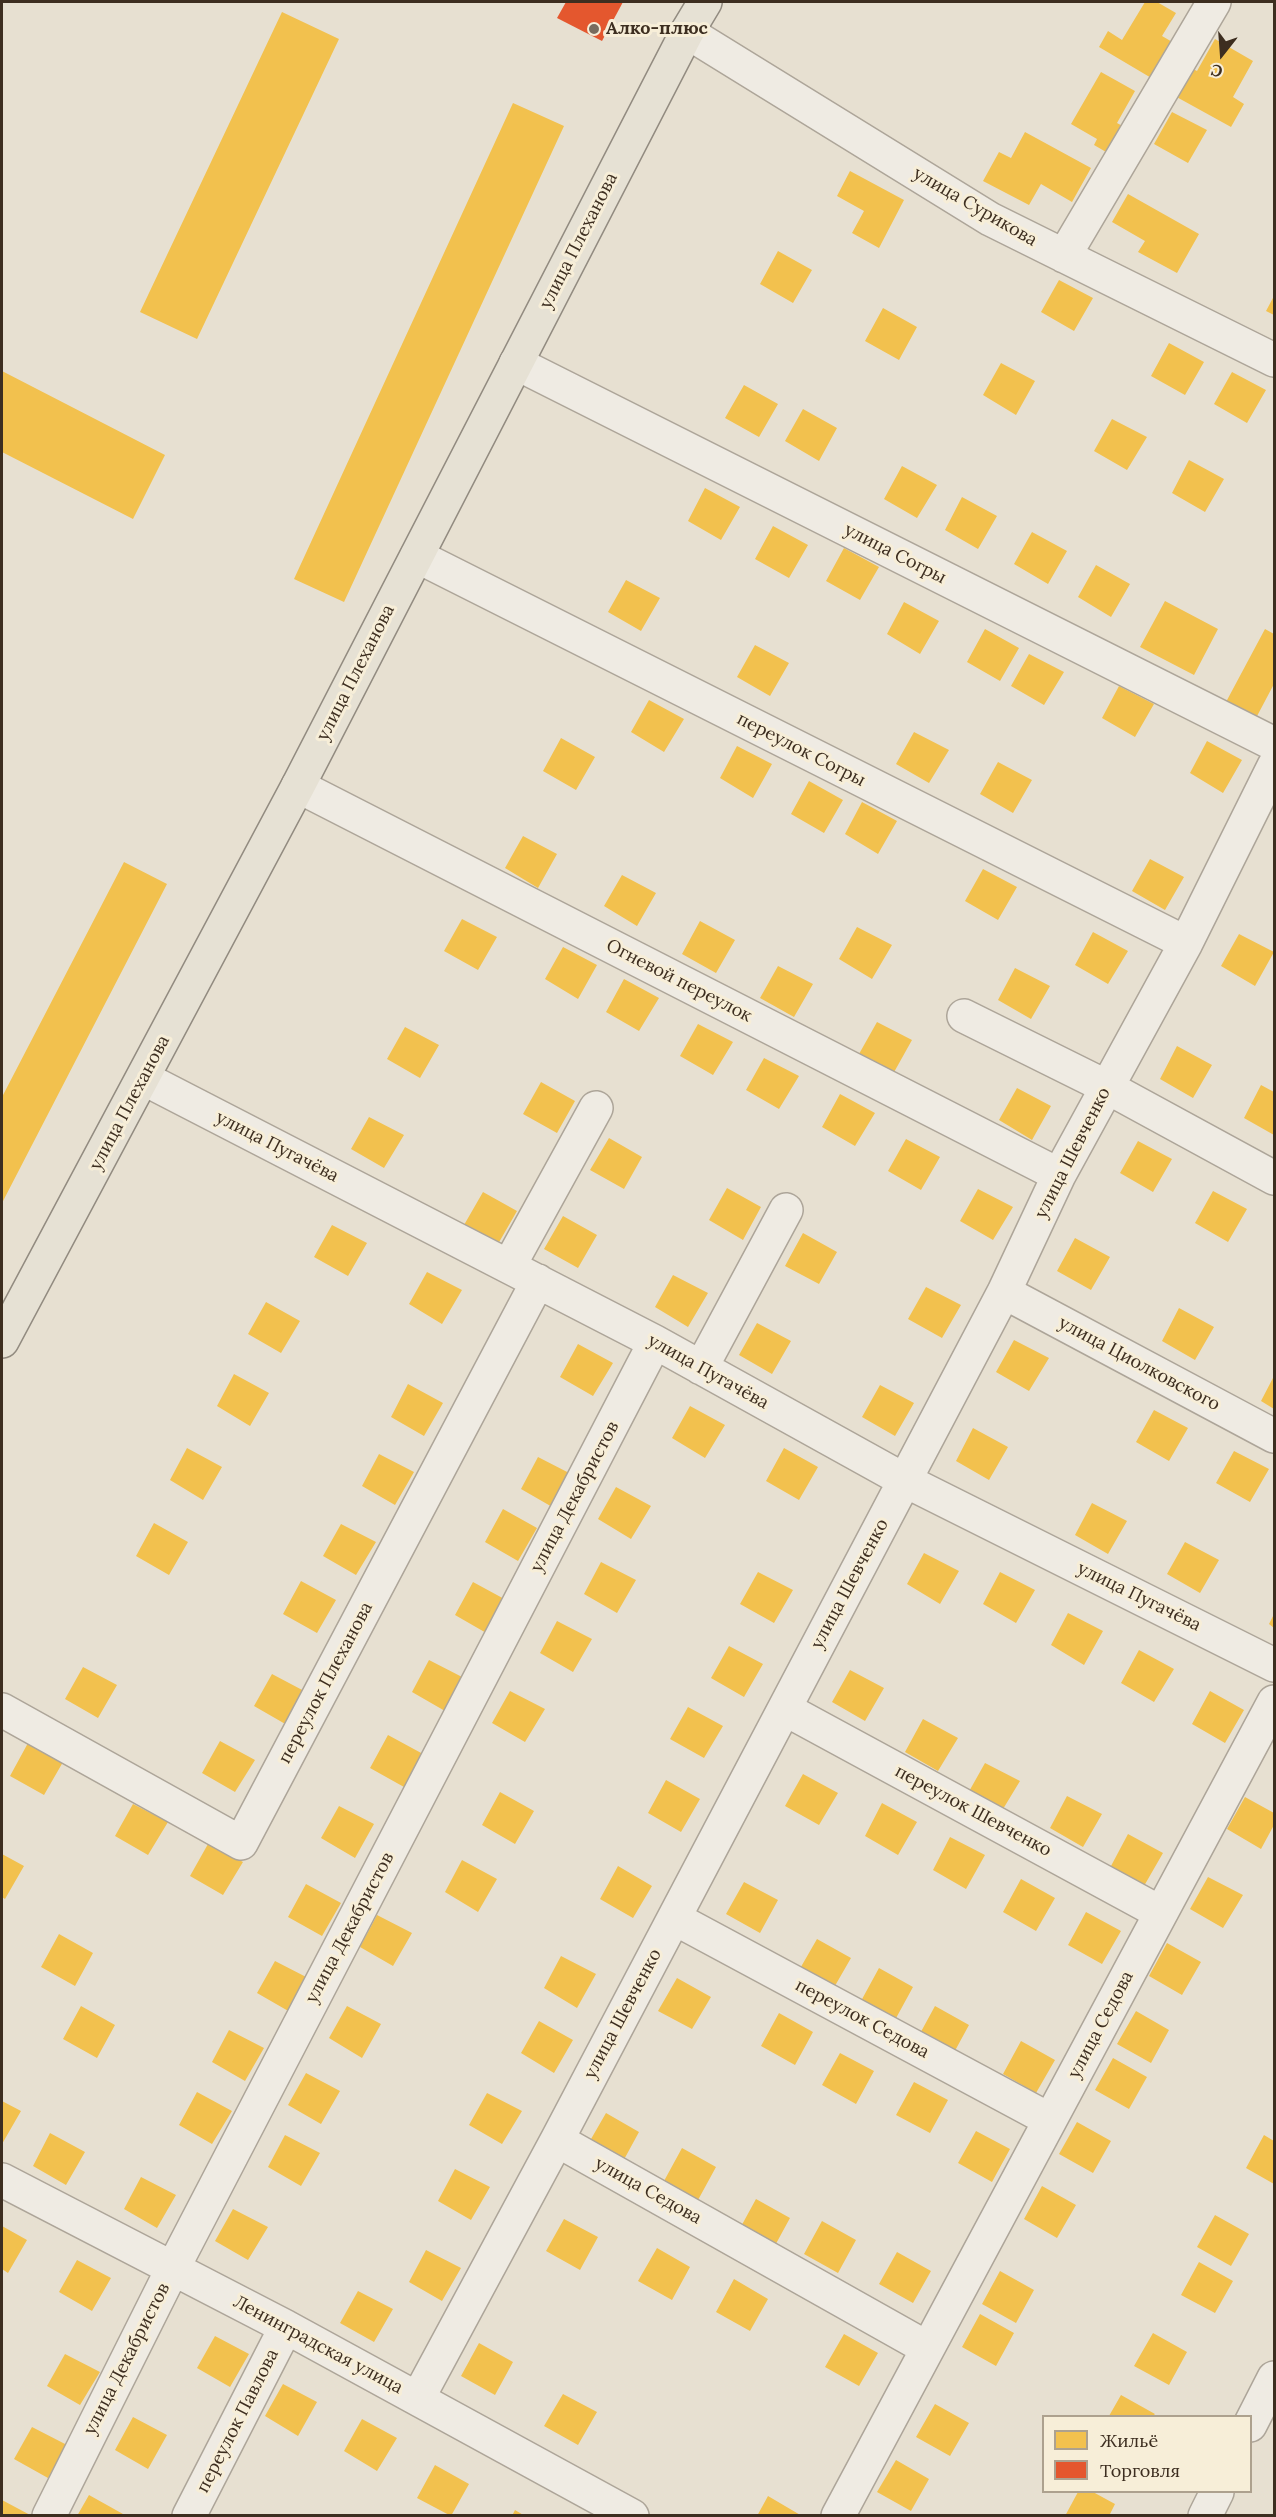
<!DOCTYPE html>
<html>
<head>
<meta charset="utf-8">
<style>
  body { margin:0 }
  #map { position:relative; width:1276px; height:2517px; overflow:hidden; background:#e7e0d1; font-family:Lora,serif }
  canvas { display:block }
  .frame { position:absolute; inset:0; border:3px solid #3d2e20; pointer-events:none }
  .legend { position:absolute; left:1042px; top:2415px; width:210px; height:78px; box-sizing:border-box; background:#f7eed8; border:2px solid #ada18e; margin:0; padding:8px 10px; list-style:none; font-size:18px; color:#3d2e20 }
  .legend li { display:flex; align-items:center; gap:12px; height:30px }
  .legend b { width:30px; border:2px solid #ada18e }
  .north { position:absolute; left:1192px; top:24px; width:60px; height:60px; -webkit-text-stroke:4px #f7eed8; paint-order:stroke; rotate:197deg; font-size:16px; font-weight:700; line-height:24px; text-align:center; color:#3d2e20 }
  .north::after { content:''; display:block; margin:auto; width:21px; height:27px; background:#3d2e20; clip-path:polygon(50% 0,100% 100%,50% 72%,0 100%) }
</style>
</head>
<body>
<div id="map">
<canvas width="1276" height="2517"></canvas>
<div class="frame"></div>
<ul class="legend">
<li><b style="height:16px;background:#f2c14e"></b>Жильё</li>
<li><b style="height:16px;background:#e4572e"></b>Торговля</li>
</ul>
<div class="north">С</div>
</div>
<script>
const g = document.querySelector('canvas').getContext('2d');
g.lineJoin = 'round';
function fillPath(path, color) {
  g.fillStyle = color;
  g.fill(path, 'evenodd');
}
function strokePath(path, color, width, dash) {
  g.strokeStyle = color;
  g.lineWidth = width;
  g.lineCap = dash ? 'butt' : 'round';
  g.setLineDash(dash || []);
  g.stroke(path);
}
function drawText(font, color, halo, rows, align = 'center') {
  g.font = font + ' Lora,serif';
  g.lineWidth = 6;
  g.setLineDash([]);
  g.textBaseline = 'middle';
  g.strokeStyle = halo;
  g.fillStyle = color;
  for (const [text, x, y, turn = 0] of rows) {
    g.save();
    g.translate(x, y);
    g.rotate((+turn || 0) * Math.PI / 180);
    g.textAlign = isNaN(turn) ? turn : align;
    if (halo) g.strokeText(text, 0, 0);
    g.fillText(text, 0, 0);
    g.restore();
  }
}
const homes = new Path2D(`
  M1145,2H1157L1176,13L1162,36L1174,43L1153,79L1099,47L1108,31L1122,40Z
  M282,12L339,39L197,339L140,312Z
  M1215,39L1253,61L1233,97L1244,104L1231,127L1173,95L1189,67L1197,71Z
  M1101,72L1135,91L1117,123L1128,129L1113,156L1094,145L1097,139L1071,124Z
  M513,103L564,126L344,602L294,579Z
  M1172,112L1207,130L1188,163L1154,144Z
  M1025,132L1091,168L1072,202L1041,184L1029,205L983,181L999,152L1011,158Z
  M850,171L904,200L879,248L852,233L864,211L837,196Z
  M1128,194L1199,234L1177,273L1138,252L1145,241L1112,222Z
  M778,251L812,270L793,303L760,284Z
  M1059,280L1093,298L1074,331L1041,312Z
  M1274,296V315L1266,311Z
  M883,308L917,327L899,360L865,341Z
  M1169,343L1204,362L1185,395L1151,376Z
  M1001,363L1035,381L1016,415L983,395Z
  M2,371L165,455L133,519L2,452Z
  M1232,372L1266,390L1247,423L1214,404Z
  M744,385L778,404L759,437L725,418Z
  M803,409L837,428L819,461L785,441Z
  M1112,419L1147,437L1127,470L1094,451Z
  M1189,460L1224,479L1205,512L1172,493Z
  M902,466L937,485L917,518L884,499Z
  M705,488L740,507L721,540L688,521Z
  M962,497L997,516L978,549L945,530Z
  M773,526L808,545L789,578L755,559Z
  M1032,532L1067,551L1048,584L1014,564Z
  M844,548L879,567L860,600L826,581Z
  M1096,565L1130,584L1111,617L1078,597Z
  M626,580L660,598L641,631L608,612Z
  M1165,601L1218,629L1194,675L1140,647Z
  M904,602L939,621L920,654L887,634Z
  M985,629L1019,648L1000,681L967,662Z
  M1265,629L1274,634V684L1256,718L1226,702Z
  M755,645L789,663L770,696L737,677Z
  M1029,654L1064,672L1044,705L1011,686Z
  M1119,686L1154,704L1135,737L1102,718Z
  M649,700L684,719L664,752L631,732Z
  M914,732L949,750L929,783L896,764Z
  M561,738L595,757L576,790L543,771Z
  M1207,741L1242,760L1223,793L1190,773Z
  M737,746L772,764L753,798L720,778Z
  M998,762L1032,780L1013,813L980,794Z
  M809,781L843,800L824,833L791,814Z
  M862,802L897,821L878,854L845,834Z
  M523,836L557,854L538,888L505,868Z
  M1150,859L1184,877L1165,910L1132,891Z
  M124,862L167,884L2,1203V1097Z
  M983,869L1017,887L998,920L965,901Z
  M622,875L656,893L637,926L604,906Z
  M462,919L497,937L478,970L444,951Z
  M700,921L735,940L716,973L682,954Z
  M857,927L892,945L872,979L839,959Z
  M1093,932L1128,951L1108,984L1075,965Z
  M1239,934L1274,952L1255,986L1221,966Z
  M563,947L597,965L578,999L545,979Z
  M778,966L813,984L794,1017L760,998Z
  M1015,968L1050,986L1031,1019L998,1000Z
  M624,979L659,998L639,1031L606,1012Z
  M877,1022L912,1040L893,1074L859,1054Z
  M698,1024L733,1042L713,1075L680,1056Z
  M405,1027L439,1045L420,1078L387,1059Z
  M1177,1046L1212,1065L1193,1098L1160,1079Z
  M764,1058L799,1076L779,1109L746,1090Z
  M541,1082L575,1101L557,1133L523,1114Z
  M1261,1085L1274,1092V1135L1244,1118Z
  M1017,1088L1051,1106L1032,1140L999,1120Z
  M840,1094L875,1113L855,1146L822,1127Z
  M369,1117L404,1135L384,1168L351,1149Z
  M609,1138L642,1157L624,1189L590,1170Z
  M906,1139L940,1157L921,1190L888,1171Z
  M1138,1141L1172,1159L1153,1192L1120,1173Z
  M727,1188L761,1207L743,1240L709,1220Z
  M978,1189L1013,1207L993,1240L960,1221Z
  M1213,1191L1247,1209L1228,1242L1195,1223Z
  M483,1192L517,1211L498,1244L464,1225Z
  M563,1216L597,1235L578,1268L544,1249Z
  M332,1225L367,1243L348,1276L314,1257Z
  M803,1233L837,1252L819,1284L785,1266Z
  M1075,1238L1110,1257L1091,1290L1057,1271Z
  M427,1272L462,1290L442,1324L409,1304Z
  M673,1275L708,1293L688,1327L655,1307Z
  M926,1287L961,1305L942,1338L908,1319Z
  M266,1302L300,1321L281,1353L248,1334Z
  M1179,1308L1214,1327L1195,1360L1162,1341Z
  M757,1323L791,1341L772,1374L739,1355Z
  M1014,1340L1049,1358L1029,1391L996,1372Z
  M578,1344L613,1363L593,1396L560,1377Z
  M234,1374L269,1393L250,1426L217,1406Z
  M1274,1376V1409L1261,1401Z
  M408,1384L443,1403L424,1436L391,1417Z
  M880,1385L914,1403L895,1436L862,1417Z
  M690,1406L725,1425L705,1458L672,1438Z
  M1154,1410L1188,1428L1169,1461L1136,1442Z
  M973,1428L1008,1447L989,1480L956,1461Z
  M187,1448L222,1467L203,1500L170,1480Z
  M784,1448L818,1467L799,1500L766,1481Z
  M1234,1451L1269,1469L1250,1502L1216,1483Z
  M379,1454L414,1472L395,1505L362,1486Z
  M538,1457L573,1475L554,1508L521,1489Z
  M616,1487L651,1506L631,1539L598,1519Z
  M1092,1503L1127,1521L1108,1554L1075,1535Z
  M503,1509L537,1528L518,1561L485,1542Z
  M154,1523L188,1542L169,1575L136,1556Z
  M341,1524L376,1542L356,1575L323,1556Z
  M1185,1542L1219,1560L1200,1593L1167,1574Z
  M924,1553L959,1571L940,1604L907,1584Z
  M601,1562L636,1580L617,1613L584,1594Z
  M758,1572L793,1590L774,1623L740,1604Z
  M1000,1572L1035,1590L1016,1623L983,1604Z
  M301,1581L336,1600L317,1633L283,1614Z
  M473,1582L508,1601L488,1634L455,1615Z
  M1068,1613L1103,1631L1084,1665L1051,1645Z
  M1274,1614V1628L1269,1624Z
  M557,1621L592,1639L573,1672L540,1653Z
  M729,1646L763,1664L744,1697L711,1678Z
  M1139,1650L1174,1669L1154,1702L1121,1683Z
  M429,1660L464,1678L445,1711L412,1692Z
  M83,1667L117,1685L98,1718L65,1699Z
  M850,1670L884,1688L865,1721L832,1702Z
  M272,1674L306,1692L287,1725L254,1706Z
  M510,1691L545,1709L525,1742L492,1723Z
  M1210,1691L1244,1710L1225,1743L1192,1724Z
  M688,1707L723,1726L704,1758L670,1739Z
  M923,1719L958,1738L938,1771L905,1752Z
  M388,1735L423,1754L404,1787L370,1768Z
  M220,1741L255,1760L235,1792L202,1773Z
  M28,1743L63,1762L44,1795L10,1776Z
  M985,1763L1020,1781L1000,1814L967,1795Z
  M803,1774L838,1793L819,1825L785,1806Z
  M666,1780L700,1799L681,1832L648,1813Z
  M500,1792L534,1811L515,1844L482,1825Z
  M1067,1796L1102,1814L1083,1847L1050,1828Z
  M1245,1797L1274,1813V1825L1261,1849L1227,1829Z
  M882,1803L917,1822L898,1855L865,1836Z
  M133,1804L168,1822L148,1855L115,1836Z
  M339,1806L374,1824L355,1858L321,1838Z
  M1128,1834L1163,1853L1144,1886L1111,1866Z
  M950,1837L985,1855L966,1889L933,1870Z
  M208,1844L243,1862L223,1895L190,1876Z
  M2,1854L24,1866L5,1899L2,1897Z
  M462,1860L497,1879L478,1912L445,1892Z
  M618,1866L652,1886L633,1918L600,1899Z
  M1208,1877L1243,1895L1223,1928L1190,1909Z
  M1021,1879L1055,1898L1036,1931L1003,1912Z
  M744,1882L778,1900L760,1933L726,1914Z
  M306,1884L341,1903L322,1936L288,1917Z
  M1086,1912L1121,1931L1102,1964L1068,1945Z
  M377,1915L412,1933L393,1966L360,1947Z
  M59,1934L93,1953L75,1986L41,1967Z
  M817,1939L851,1958L832,1991L798,1972Z
  M1167,1943L1201,1962L1182,1995L1149,1976Z
  M561,1956L596,1974L577,2008L544,1988Z
  M275,1961L310,1979L290,2012L257,1993Z
  M879,1968L913,1987L895,2020L861,2001Z
  M677,1978L711,1997L692,2029L658,2011Z
  M81,2006L115,2025L97,2058L63,2039Z
  M347,2006L381,2024L362,2058L329,2038Z
  M935,2006L969,2025L951,2058L917,2039Z
  M1136,2011L1169,2030L1151,2063L1117,2044Z
  M779,2013L813,2032L795,2065L761,2046Z
  M539,2021L573,2040L554,2073L521,2053Z
  M229,2030L264,2048L245,2081L212,2062Z
  M1021,2041L1055,2060L1036,2093L1003,2074Z
  M840,2053L874,2071L856,2104L822,2085Z
  M1113,2058L1147,2077L1129,2109L1095,2090Z
  M306,2073L340,2091L321,2124L288,2105Z
  M914,2082L948,2100L930,2133L896,2115Z
  M197,2092L232,2111L212,2144L179,2125Z
  M487,2093L522,2111L502,2144L469,2125Z
  M2,2101L21,2111L2,2144Z
  M606,2113L639,2132L621,2165L587,2146Z
  M1077,2122L1111,2141L1093,2173L1059,2154Z
  M976,2131L1010,2149L992,2182L958,2163Z
  M50,2133L85,2152L66,2185L33,2166Z
  M285,2135L320,2153L301,2186L268,2167Z
  M1264,2135L1274,2141V2184L1246,2168Z
  M682,2148L716,2167L698,2200L664,2181Z
  M455,2169L490,2187L471,2220L438,2201Z
  M141,2177L176,2195L157,2228L124,2209Z
  M1042,2186L1076,2205L1057,2238L1024,2219Z
  M756,2199L790,2218L772,2251L738,2232Z
  M233,2209L268,2227L248,2260L215,2241Z
  M1215,2215L1249,2234L1231,2266L1197,2247Z
  M564,2219L598,2237L580,2270L546,2251Z
  M822,2221L856,2240L838,2273L804,2254Z
  M2,2226L27,2240L8,2273L2,2269Z
  M657,2248L690,2267L672,2300L638,2281Z
  M426,2250L461,2268L442,2301L409,2282Z
  M897,2252L931,2271L913,2303L879,2284Z
  M77,2260L111,2278L92,2311L59,2292Z
  M1199,2262L1233,2281L1215,2313L1181,2295Z
  M1000,2271L1034,2290L1016,2323L982,2304Z
  M734,2279L768,2299L750,2331L716,2312Z
  M358,2291L393,2309L374,2342L340,2323Z
  M980,2314L1014,2333L996,2366L962,2347Z
  M1153,2333L1187,2352L1169,2385L1134,2366Z
  M844,2334L878,2353L859,2386L825,2367Z
  M215,2336L249,2354L230,2387L197,2368Z
  M479,2343L513,2362L495,2395L461,2376Z
  M65,2354L100,2372L80,2405L47,2386Z
  M283,2384L317,2402L298,2436L265,2416Z
  M563,2394L597,2412L578,2445L544,2426Z
  M1121,2395L1155,2414L1153,2416H1109Z
  M935,2404L969,2423L950,2456L916,2437Z
  M133,2417L167,2435L148,2469L115,2450Z
  M362,2419L397,2438L377,2471L344,2451Z
  M32,2427L67,2445L48,2478L14,2459Z
  M896,2460L929,2479L911,2511L877,2492Z
  M435,2465L469,2484L451,2516L417,2498Z
  M1078,2492H1093L1115,2504L1109,2516H1065Z
  M89,2495L123,2514L77,2516Z
  M768,2496L802,2516H757Z
  M2,2500L32,2516H2Z
  M515,2510L525,2516H512Z`);
const shops = new Path2D(`
  M566,2H623L602,41L557,18Z`);
const minor = new Path2D(`
  M687,32L990,219L1274,360
  M1064,256L1214,2
  M516,363L1274,744
  M417,556L1186,943
  M298,786L1059,1175
  M964,1016L1107,1087L1274,1178
  M143,1078L655,1342L904,1480L1274,1665
  M509,1266L596,1108
  M1004,1292L1274,1436
  M701,1368L786,1210
  M785,1709L1161,1913
  M2,1710L241,1843L538,1281
  M674,1918L1050,2120
  M557,2140L927,2348
  M2,2180L286,2327L632,2516
  M418,2398L557,2140L1004,1292L1059,1175L1186,943L1274,766
  M1250,2425L1274,2378
  M49,2516L173,2268L655,1342
  M189,2516L286,2327
  M838,2516L1274,1702
  M1205,2516L1217,2492`);
const major = new Path2D(`
  M2,1341L298,786L687,32L705,2`);
const markers = [
  [594,29,6,"#786c5e"]
];
const poiNames = [
  ["Алко-плюс",606,29]
];
const streetNames = [
  ["улица Сурикова",975,207,30],
  ["улица Плеханова",579,241,-63],
  ["улица Согры",895,554,27],
  ["улица Плеханова",356,673,-63],
  ["переулок Согры",801,750,27],
  ["Огневой переулок",679,981,27],
  ["улица Плеханова",130,1103,-62],
  ["улица Пугачёва",277,1147,27],
  ["улица Шевченко",1073,1153,-63],
  ["улица Циолковского",1139,1364,28],
  ["улица Пугачёва",708,1372,29],
  ["улица Декабристов",575,1497,-62],
  ["улица Шевченко",850,1584,-62],
  ["улица Пугачёва",1139,1597,26],
  ["переулок Плеханова",326,1683,-62],
  ["переулок Шевченко",973,1811,28],
  ["улица Декабристов",350,1928,-62],
  ["улица Шевченко",623,2014,-62],
  ["переулок Седова",862,2019,28],
  ["улица Седова",1101,2025,-62],
  ["улица Седова",648,2191,29],
  ["Ленинградская улица",318,2345,28],
  ["улица Декабристов",127,2359,-63],
  ["переулок Павлова",238,2421,-63]
];
fillPath(homes, '#f2c14e');
fillPath(shops, '#e4572e');
strokePath(minor, '#ada599', 36);
strokePath(major, '#928b80', 36);
strokePath(minor, '#efebe3', 33);
strokePath(major, '#e6e1d4', 33);
for (const [x, y, r, color] of markers) {
  const dot = new Path2D();
  dot.arc(x, y, r, 0, 2 * Math.PI);
  g.fillStyle = color;
  g.fill(dot);
  strokePath(dot, '#f7eed8', 2);
}
drawText('bold 18px', '#3d2e20', '#f7eed8', poiNames, 'left');
drawText('18px', '#3d2e20', '#f7eed8', streetNames);
</script>
</body>
</html>
